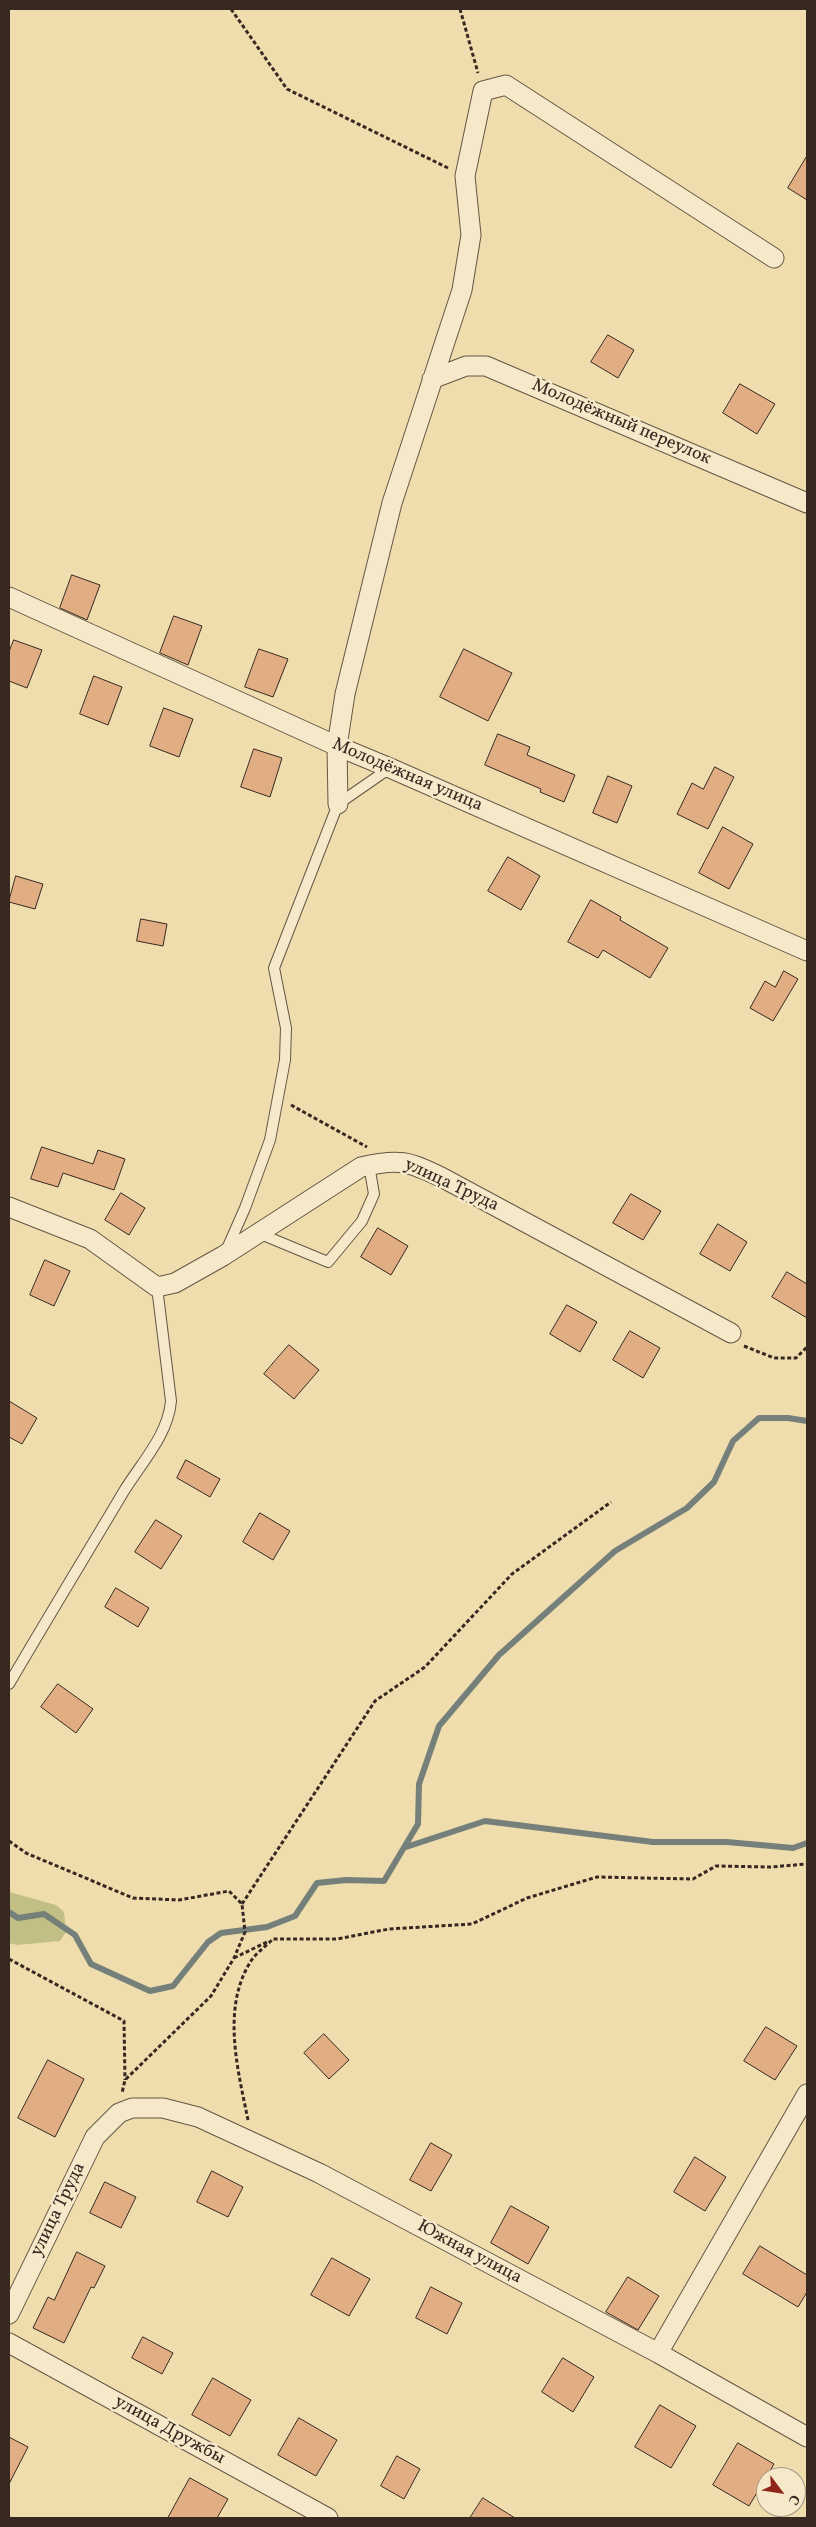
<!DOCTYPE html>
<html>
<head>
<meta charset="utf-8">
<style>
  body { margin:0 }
  #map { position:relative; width:816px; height:2527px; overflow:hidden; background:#efddae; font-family:Vollkorn,serif }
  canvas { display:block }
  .frame { position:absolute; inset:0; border:10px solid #372921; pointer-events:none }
  .north { position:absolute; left:756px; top:2467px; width:50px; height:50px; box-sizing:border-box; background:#f5e9ca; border:1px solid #a99c86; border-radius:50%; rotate:121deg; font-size:14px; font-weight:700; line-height:20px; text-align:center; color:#372921 }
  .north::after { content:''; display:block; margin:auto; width:18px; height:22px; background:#8f2418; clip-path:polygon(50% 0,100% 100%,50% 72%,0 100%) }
</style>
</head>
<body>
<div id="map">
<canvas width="816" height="2527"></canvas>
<div class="frame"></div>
<div class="north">С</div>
</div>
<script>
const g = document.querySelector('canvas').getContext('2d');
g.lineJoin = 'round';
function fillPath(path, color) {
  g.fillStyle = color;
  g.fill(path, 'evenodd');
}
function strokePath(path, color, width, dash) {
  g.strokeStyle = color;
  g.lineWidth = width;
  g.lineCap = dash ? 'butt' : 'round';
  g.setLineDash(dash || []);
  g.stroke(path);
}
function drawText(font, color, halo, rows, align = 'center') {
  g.font = font + ' Vollkorn,serif';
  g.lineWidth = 5;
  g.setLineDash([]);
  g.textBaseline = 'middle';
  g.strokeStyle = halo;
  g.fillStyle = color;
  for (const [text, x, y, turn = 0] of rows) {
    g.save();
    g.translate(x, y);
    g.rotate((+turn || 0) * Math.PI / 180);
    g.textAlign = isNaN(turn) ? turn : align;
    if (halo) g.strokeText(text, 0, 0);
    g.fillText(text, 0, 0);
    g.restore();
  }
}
const green = new Path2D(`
  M9,1892L56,1905L64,1912L66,1932L60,1941L17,1945L9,1943Z`);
const stream = new Path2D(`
  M406,1847L485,1821L653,1842H727L793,1848L807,1843
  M9,1912L18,1918L44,1914L75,1935L91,1964L150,1991L173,1986L208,1942L221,1933L267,1927L295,1916L317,1883L346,1880L384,1881L418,1824L419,1784L439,1726L499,1655L615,1551L687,1508L714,1482L733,1441L759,1418H788L807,1421`);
const building = new Path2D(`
  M807,156V200L788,188Z
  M608,335L634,350L618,378L591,362Z
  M740,384L775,404L757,434L723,413Z
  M72,575L100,585L87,620L60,608Z
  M174,616L202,626L188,665L160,653Z
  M14,640L42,650L27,688L9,681V652Z
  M259,649L288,659L273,697L245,687Z
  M464,649L512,673L488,721L440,697Z
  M94,676L122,687L108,725L80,714Z
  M164,708L193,719L179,757L150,746Z
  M498,734L530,747L527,755L575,775L564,802L540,792L541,789L485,765Z
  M254,749L282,758L270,797L241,787Z
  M715,767L734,777L708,829L677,814L692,783L703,789Z
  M608,776L632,786L617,823L593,813Z
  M723,827L753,844L729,889L699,873Z
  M508,857L540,876L521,910L488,891Z
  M16,876L43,884L35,909L9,902Z
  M591,900L621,917L620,920L668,948L650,978L603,950L598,958L568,942Z
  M141,919L167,924L163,946L137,941Z
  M784,971L798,979L773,1021L750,1008L765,981L775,987Z
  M42,1147L93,1164L98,1150L125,1159L114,1190L63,1173L58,1187L31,1179Z
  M121,1193L145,1208L129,1235L105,1220Z
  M631,1194L661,1211L643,1240L613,1223Z
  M718,1224L747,1242L730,1271L700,1254Z
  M378,1228L408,1246L391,1275L361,1257Z
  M45,1260L70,1271L54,1306L30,1295Z
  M787,1272L807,1284V1318L772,1297Z
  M567,1305L597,1322L580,1352L550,1334Z
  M630,1331L660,1348L643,1378L613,1360Z
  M289,1345L319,1370L294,1399L264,1374Z
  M9,1401L37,1418L22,1444L9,1437Z
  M186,1460L220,1479L210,1497L177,1478Z
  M260,1513L290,1531L273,1560L243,1542Z
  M156,1520L182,1536L161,1569L135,1552Z
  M116,1588L149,1608L138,1627L105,1607Z
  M58,1684L93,1709L76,1733L41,1707Z
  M766,2027L797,2046L775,2080L744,2061Z
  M324,2034L349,2060L329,2079L304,2053Z
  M48,2060L84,2079L55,2137L18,2118Z
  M431,2143L452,2155L431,2191L410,2180Z
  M695,2157L726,2177L705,2211L674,2192Z
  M212,2171L243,2187L228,2217L197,2202Z
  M105,2182L136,2197L121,2228L90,2213Z
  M511,2206L549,2227L528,2264L491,2243Z
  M760,2246L807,2275V2292L798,2307L743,2274Z
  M77,2252L105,2266L94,2288L91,2287L64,2343L33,2328L48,2297L54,2300Z
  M332,2258L370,2279L349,2316L311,2295Z
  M628,2277L659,2296L638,2330L606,2312Z
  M431,2287L462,2303L447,2334L416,2318Z
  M143,2337L173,2353L162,2374L132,2358Z
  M563,2358L594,2377L573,2412L542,2392Z
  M213,2378L251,2400L230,2436L192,2415Z
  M660,2405L696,2426L671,2468L635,2447Z
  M299,2418L337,2440L316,2476L278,2455Z
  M9,2437L28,2447L9,2484Z
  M738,2443L774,2464L749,2506L713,2485Z
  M397,2456L420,2469L404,2499L381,2486Z
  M190,2478L228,2499L217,2518H168Z
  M483,2498L515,2518H470Z`);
const path = new Path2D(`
  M231,9L287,89L448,168
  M460,9L478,73
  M291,1105L367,1147
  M744,1346L774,1358H796L807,1347
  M9,1841L26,1853L133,1898L179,1900L229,1891L242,1904L245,1932L234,1958L211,1996L125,2080L122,2093
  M242,1904L375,1701L425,1667L512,1574L611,1502
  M234,1958L269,1941
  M9,1959L124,2021L125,2080
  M248,2120C238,2070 221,2008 251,1961C256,1953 266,1946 273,1939H337L389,1929L472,1924L527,1898L597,1877L693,1879L716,1866L770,1867L807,1864`);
const lane = new Path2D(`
  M258,1233L328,1262L362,1221L374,1194L369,1165
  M226,1251L245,1208L270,1140L285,1060L286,1028L274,968L338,804L390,768
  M9,1684C47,1619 86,1555 124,1491C142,1462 168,1435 171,1401L157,1287`);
const street = new Path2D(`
  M432,379L466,366H486L807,503
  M9,597L337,746L390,768L807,951
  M338,804L337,746L345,694L392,503L462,290L471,235L465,176L483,91L506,85L774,258
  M9,1207L90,1239L157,1287L175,1283L223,1256L361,1167C399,1158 408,1161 443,1178L731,1333
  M9,2314L95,2137L119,2113L132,2108H163L198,2117L319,2173L658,2353L807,2437
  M9,2343L328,2518
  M658,2353L807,2094`);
const streetNames = [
  ["Молодёжный переулок",621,423,23],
  ["Молодёжная улица",407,776,23],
  ["улица Труда",451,1186,25],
  ["улица Труда",59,2210,-64],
  ["Южная улица",469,2253,28],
  ["улица Дружбы",169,2431,29]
];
fillPath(green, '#c1bf85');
strokePath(stream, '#748079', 6);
fillPath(building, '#e1ad83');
strokePath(building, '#372921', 1);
strokePath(lane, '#655644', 12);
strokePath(street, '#655644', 21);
strokePath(path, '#372921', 3, [4, 2.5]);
strokePath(lane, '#f5e9ca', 10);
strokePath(street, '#f5e9ca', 19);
drawText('18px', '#372921', '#f5e9ca', streetNames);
</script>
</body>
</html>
